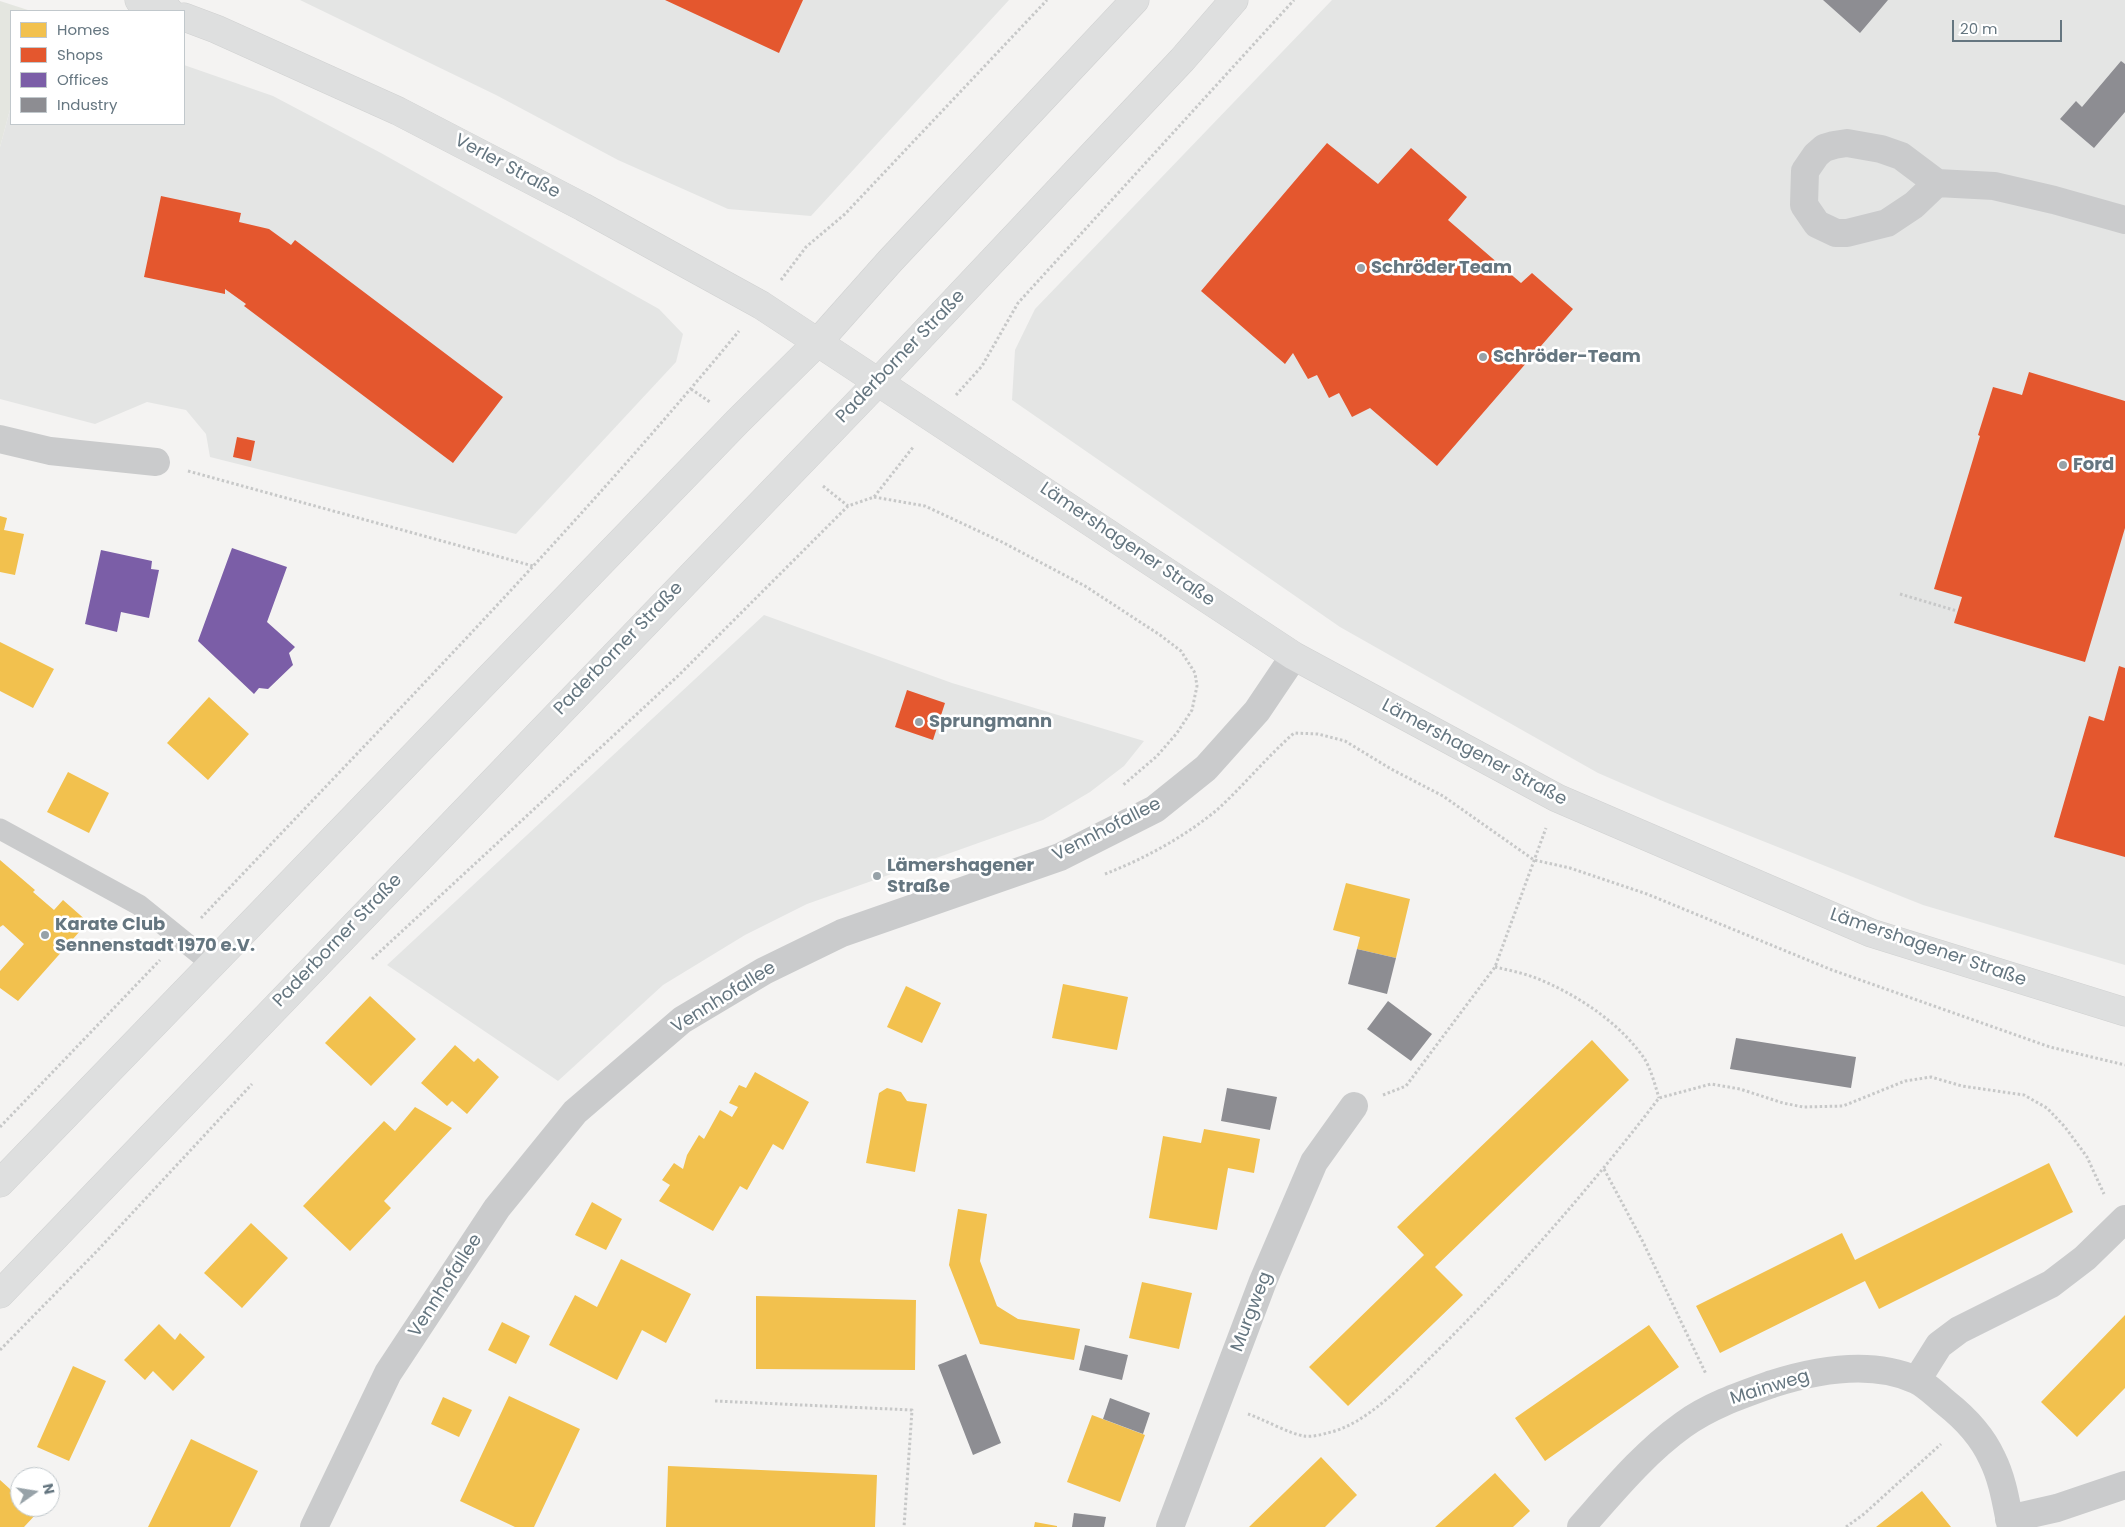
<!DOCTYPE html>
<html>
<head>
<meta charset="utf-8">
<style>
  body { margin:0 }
  #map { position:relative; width:2125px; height:1527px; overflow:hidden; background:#f4f3f2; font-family:Poppins,sans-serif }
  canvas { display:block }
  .legend { position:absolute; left:10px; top:10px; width:175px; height:115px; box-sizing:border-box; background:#fff; border:1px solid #c1c8cc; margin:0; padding:6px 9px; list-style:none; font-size:15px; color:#657680 }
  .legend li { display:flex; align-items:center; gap:10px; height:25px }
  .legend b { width:25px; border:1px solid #c1c8cc }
  .north { position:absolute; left:10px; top:1467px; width:50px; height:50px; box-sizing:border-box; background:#fff; border:1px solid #c1c8cc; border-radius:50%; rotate:77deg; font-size:14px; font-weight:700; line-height:20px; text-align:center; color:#657680 }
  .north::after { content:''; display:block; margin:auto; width:18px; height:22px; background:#97a2a8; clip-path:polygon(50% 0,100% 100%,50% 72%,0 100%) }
  .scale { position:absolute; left:1952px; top:20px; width:110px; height:22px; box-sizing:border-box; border:2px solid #657680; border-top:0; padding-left:6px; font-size:15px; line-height:18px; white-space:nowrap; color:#657680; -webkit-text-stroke:4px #fff; paint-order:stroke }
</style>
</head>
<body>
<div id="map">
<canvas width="2125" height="1527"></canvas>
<ul class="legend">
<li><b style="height:14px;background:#f2c14e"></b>Homes</li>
<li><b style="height:14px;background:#e4572e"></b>Shops</li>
<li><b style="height:14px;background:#7b5ea7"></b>Offices</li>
<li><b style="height:14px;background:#8d8d92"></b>Industry</li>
</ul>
<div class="north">N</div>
<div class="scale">20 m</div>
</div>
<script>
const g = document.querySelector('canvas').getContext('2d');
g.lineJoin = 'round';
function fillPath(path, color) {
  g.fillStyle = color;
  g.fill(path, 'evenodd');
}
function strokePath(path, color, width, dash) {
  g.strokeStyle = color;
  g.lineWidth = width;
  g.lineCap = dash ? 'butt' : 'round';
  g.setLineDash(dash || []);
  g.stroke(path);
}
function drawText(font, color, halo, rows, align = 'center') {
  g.font = font + ' Poppins,sans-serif';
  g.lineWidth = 5;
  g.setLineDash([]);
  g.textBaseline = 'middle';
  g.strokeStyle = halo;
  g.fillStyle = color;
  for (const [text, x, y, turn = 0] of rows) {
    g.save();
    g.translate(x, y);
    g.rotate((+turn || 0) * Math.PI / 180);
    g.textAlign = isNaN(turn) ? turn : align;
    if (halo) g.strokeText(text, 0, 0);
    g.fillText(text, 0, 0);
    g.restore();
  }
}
const built = new Path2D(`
  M300,0H1009L811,216L728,209L618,160L496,95Z
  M1332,0H2125V965L1923,905L1665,802L1598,773L1340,627L1012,400L1015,350L1035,309Z
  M184,65L273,96L381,153L659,309L683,334L676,362L516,534L210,457L206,434L186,410L147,402L95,424L0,399V147L11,106V124H184Z
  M764,615L952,683L1144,741L1124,766L1090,792L1043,820L807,904L745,935L663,985L558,1081L387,965Z`);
const green = new Path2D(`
  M0,1L31,11H11V106L0,147Z`);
const homes = new Path2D(`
  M0,516L7,518L4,530L24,534L15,575L0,572Z
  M0,642L54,669L33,708L0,691Z
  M209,697L249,734L208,780L167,743Z
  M68,772L109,793L89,833L47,812Z
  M0,860L35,890L33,892L54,910L63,900L88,922L18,1001L0,988V971L24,944L3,925L0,927Z
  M1346,883L1410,899L1396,958L1357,949L1360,937L1333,930Z
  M1063,984L1128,997L1117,1050L1052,1038Z
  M906,986L941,1003L922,1043L887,1027Z
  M370,996L416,1039L371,1086L325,1043Z
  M1592,1040L1629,1080L1435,1267L1463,1295L1348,1406L1309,1367L1424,1255L1397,1227Z
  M455,1045L474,1062L478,1058L499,1077L467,1114L452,1101L447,1106L421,1083Z
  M755,1072L809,1102L783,1150L773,1144L747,1190L740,1186L713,1231L659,1201L670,1185L662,1180L674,1163L683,1169L687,1155L699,1135L704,1139L720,1110L732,1117L738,1107L729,1103L739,1085L746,1088Z
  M887,1088L901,1092L907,1101L927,1104L915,1172L866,1163L879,1093Z
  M415,1107L452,1128L384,1201L391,1208L350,1251L303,1206L384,1121L395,1131Z
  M1204,1129L1260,1139L1254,1173L1228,1168L1217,1230L1149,1218L1163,1136L1201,1143Z
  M2049,1163L2073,1212L1879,1309L1865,1281L1720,1353L1696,1306L1842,1233L1855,1260Z
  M592,1202L622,1219L606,1250L575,1235Z
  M958,1209L987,1214L980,1261L997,1306L1018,1319L1080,1329L1074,1360L980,1344L949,1265Z
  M251,1223L288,1258L242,1308L204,1273Z
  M621,1259L691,1294L666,1343L642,1330L617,1380L549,1345L575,1295L597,1307Z
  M1142,1282L1192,1293L1179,1349L1129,1338Z
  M756,1296L916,1300L915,1370L756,1369Z
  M2125,1315V1388L2077,1437L2041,1402Z
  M502,1322L530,1336L516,1364L488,1350Z
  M159,1324L175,1340L180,1333L205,1357L173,1391L153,1371L145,1380L124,1360Z
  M1649,1325L1679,1367L1545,1461L1515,1418Z
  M73,1366L106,1381L69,1461L37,1447Z
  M509,1396L580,1429L534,1527H515L460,1501Z
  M443,1397L472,1410L459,1437L431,1424Z
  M1092,1415L1145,1435L1120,1502L1067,1482Z
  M191,1439L258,1471L230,1527H148Z
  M1321,1457L1357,1495L1325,1527H1249Z
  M668,1466L877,1475L875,1527H666Z
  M1495,1473L1530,1511L1513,1527H1435Z
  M0,1480L20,1498V1507H30L37,1513L24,1527H0Z
  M1922,1491L1951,1527H1876Z
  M1035,1522L1057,1526V1527H1034Z`);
const shops = new Path2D(`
  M665,0H803L779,53Z
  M1327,143L1378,184L1411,148L1467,197L1448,220L1521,283L1532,273L1573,309L1437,466L1370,408L1352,417L1339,393L1329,398L1317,375L1308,379L1293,353L1285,364L1201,291Z
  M161,196L241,213L239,222L269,229L291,245L295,240L503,397L453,463L244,306L246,304L225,289V294L144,277Z
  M2029,372L2125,401V528L2085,662L1954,623L1962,597L1934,589L1980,436L1978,435L1993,387L2022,395Z
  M237,437L255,441L251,461L233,457Z
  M2119,666L2125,668V857L2054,837L2089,716L2104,721Z
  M907,690L945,703L933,740L895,727Z`);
const offices = new Path2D(`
  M232,548L287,567L267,622L295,647L289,653L293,665L268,689L259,688L254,694L198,641Z
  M101,550L152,561L151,569L159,570L149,618L121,612L117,632L85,624Z`);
const industry = new Path2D(`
  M1823,0H1888L1860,33Z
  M2121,61L2125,64V112L2094,148L2060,119L2076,101L2082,107Z
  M1357,949L1396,958L1387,994L1348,984Z
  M1388,1001L1432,1034L1411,1061L1367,1029Z
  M1736,1038L1856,1057L1851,1088L1730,1069Z
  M1227,1088L1277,1097L1270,1130L1221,1121Z
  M1085,1345L1128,1355L1122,1380L1079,1370Z
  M966,1354L1001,1443L973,1455L938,1365Z
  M1110,1398L1150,1413L1143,1434L1103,1419Z
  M1074,1513L1106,1517L1104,1527H1072Z`);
const path = new Path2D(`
  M781,280L806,247L845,214L1047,0
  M691,389L710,402
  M956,395L982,366L1018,303L1294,0
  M188,471L533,566
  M823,486L848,506
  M874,497L925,506L1002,542L1085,586L1160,635L1181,651L1195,673L1197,686L1192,710L1177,733L1157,756L1122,786
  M1900,594L1957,611
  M1105,874C1144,859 1186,836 1218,809C1244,785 1267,757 1294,733L1318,734L1345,741L1391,769L1443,796L1534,860L1570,868L1647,894L1832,970L2050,1047L2125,1065
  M201,918C383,725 570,536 739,331
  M372,959L679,675L848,506L874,497L914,446
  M1495,967C1508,970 1523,973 1536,978C1576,994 1619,1022 1644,1058C1651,1069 1655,1085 1659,1098
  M1383,1095L1406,1086L1495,967L1546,828
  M0,1127L160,960
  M1604,1169L1643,1242L1706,1374
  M0,1350L97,1251L252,1084
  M715,1401L912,1410L904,1527
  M1248,1414C1263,1419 1290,1434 1304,1436C1311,1437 1321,1435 1327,1433C1367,1425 1406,1381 1435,1353C1516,1273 1590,1188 1659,1098L1711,1084L1740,1089L1783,1103L1803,1107L1843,1106L1905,1081L1931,1077L1962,1086L2024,1095L2047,1108L2065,1127L2087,1157L2104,1194
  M1846,1527L1864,1514L1941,1444`);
const service = new Path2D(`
  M0,829L139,905L212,964`);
const minor = new Path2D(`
  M1937,183L1914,205L1887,223L1847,233H1836L1817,224L1804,205L1805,171L1816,155L1824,148L1834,145L1847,143L1881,149L1901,156L1937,183L1994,186L2054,200L2125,220
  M0,439L50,451L156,462
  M1917,1380L1939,1345L1959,1330L2051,1284L2085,1258L2125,1219
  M2009,1519L2057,1508L2125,1485
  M314,1527L388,1373L497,1208L575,1112L682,1020L764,971L842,933L1060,857L1155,809L1206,768L1257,711L1294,656
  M1170,1527L1263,1281L1314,1162L1354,1106
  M1581,1527C1613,1491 1644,1453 1683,1425C1709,1406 1741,1395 1772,1384C1816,1370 1872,1360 1916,1380C1927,1385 1937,1396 1946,1403C1965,1418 1982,1436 1992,1458C2003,1480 2006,1503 2011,1527`);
const secondary = new Path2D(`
  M139,0L169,11
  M184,17L216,29L398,111L583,207L761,305L1294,656L1557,798L1871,933L2125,1012
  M0,1183L738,421L818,342L890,261L1135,0
  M0,1294L879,381L1182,60L1234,0`);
const markers = [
  [1361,268,5,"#97a2a8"],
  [1483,357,5,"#97a2a8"],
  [2063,465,5,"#97a2a8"],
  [919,722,5,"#97a2a8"],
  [877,876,5,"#97a2a8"],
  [45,935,5,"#97a2a8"]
];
const streetNames = [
  ["Verler Straße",507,167,28],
  ["Paderborner Straße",901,357,-46],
  ["Lämershagener Straße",1127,545,34],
  ["Paderborner Straße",619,649,-46],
  ["Lämershagener Straße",1474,753,28],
  ["Vennhofallee",1107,830,-27],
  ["Paderborner Straße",338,941,-46],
  ["Lämershagener Straße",1928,948,19],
  ["Vennhofallee",724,998,-32],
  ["Vennhofallee",446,1286,-57],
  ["Murgweg",1252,1312,-69],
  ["Mainweg",1770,1388,-17]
];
const poiNames = [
  ["Schröder Team",1371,268],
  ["Schröder-Team",1493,357],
  ["Ford",2073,465],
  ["Sprungmann",929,722],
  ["Lämershagener",887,866],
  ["Straße",887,887],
  ["Karate Club",55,925],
  ["Sennenstadt 1970 e.V.",55,946]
];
fillPath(built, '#e4e5e4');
fillPath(green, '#e4e6e0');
fillPath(homes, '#f2c14e');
fillPath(shops, '#e4572e');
fillPath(offices, '#7b5ea7');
fillPath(industry, '#8d8d92');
strokePath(secondary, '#d0d1d1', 29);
strokePath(path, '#c7c8c8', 3, [2.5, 2.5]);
strokePath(service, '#cacbcc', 21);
strokePath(minor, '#cacbcc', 28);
strokePath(secondary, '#dedfdf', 28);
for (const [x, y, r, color] of markers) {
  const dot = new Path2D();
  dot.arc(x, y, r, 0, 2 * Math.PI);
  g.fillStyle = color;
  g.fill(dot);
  strokePath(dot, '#fff', 2);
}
drawText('18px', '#657680', '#fff', streetNames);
drawText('bold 18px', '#657680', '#fff', poiNames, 'left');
</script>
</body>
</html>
